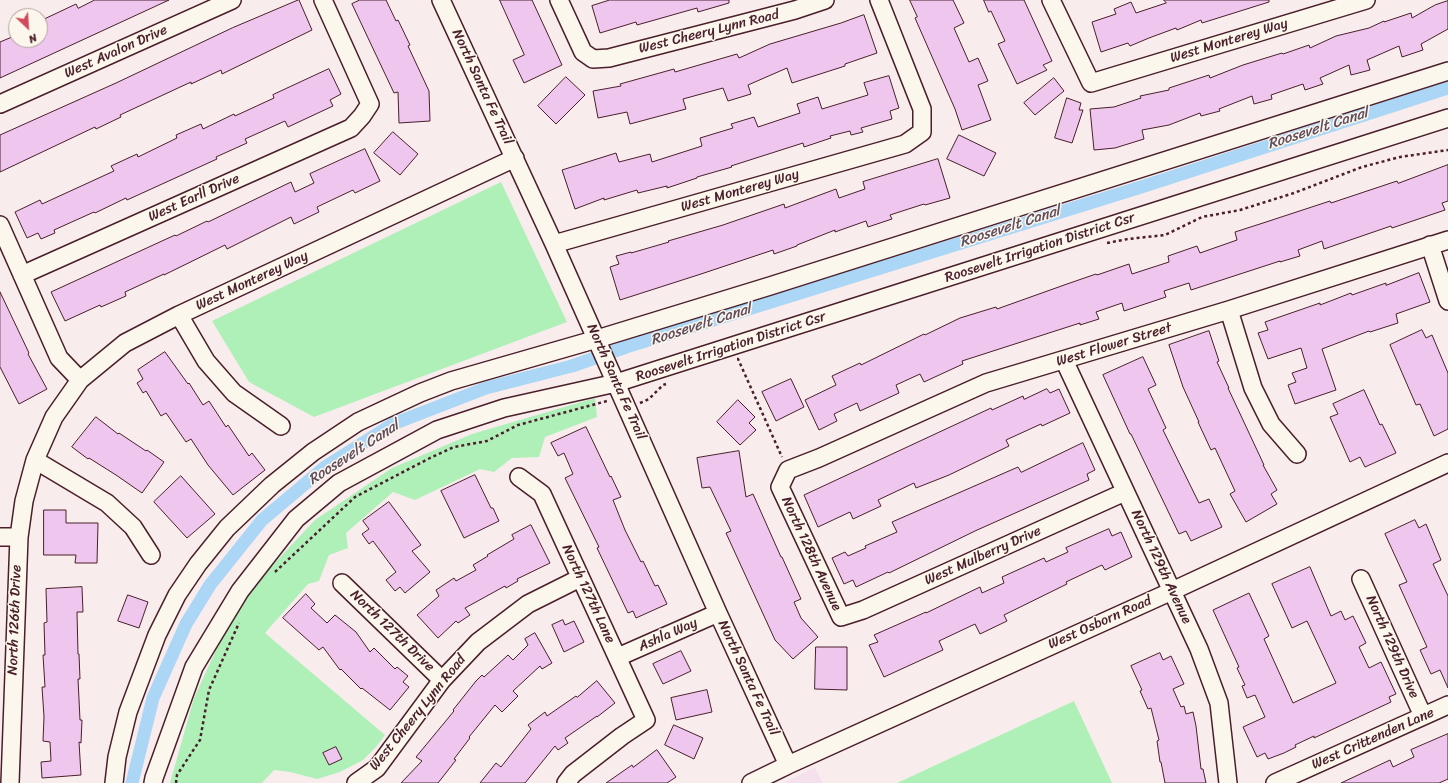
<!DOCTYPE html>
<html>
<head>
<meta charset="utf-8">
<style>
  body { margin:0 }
  #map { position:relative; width:1448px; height:783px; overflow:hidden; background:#f8edec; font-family:Sriracha,sans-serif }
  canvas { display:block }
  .north { position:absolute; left:8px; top:8px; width:40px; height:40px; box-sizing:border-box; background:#fbf7ec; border:1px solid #b4a19f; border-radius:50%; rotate:155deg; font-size:11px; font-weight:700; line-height:16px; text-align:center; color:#4a1f2b }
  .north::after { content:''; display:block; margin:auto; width:14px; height:18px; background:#d1495b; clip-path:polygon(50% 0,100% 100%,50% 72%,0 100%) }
</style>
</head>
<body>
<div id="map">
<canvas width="1448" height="783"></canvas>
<div class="north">N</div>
</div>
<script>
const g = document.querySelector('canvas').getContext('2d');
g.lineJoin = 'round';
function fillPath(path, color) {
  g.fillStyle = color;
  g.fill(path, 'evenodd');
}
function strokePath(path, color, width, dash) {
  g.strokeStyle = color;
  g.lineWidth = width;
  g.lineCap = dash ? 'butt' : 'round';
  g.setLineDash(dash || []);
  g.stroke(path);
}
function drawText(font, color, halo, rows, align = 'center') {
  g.font = font + ' Sriracha,sans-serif';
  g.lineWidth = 3;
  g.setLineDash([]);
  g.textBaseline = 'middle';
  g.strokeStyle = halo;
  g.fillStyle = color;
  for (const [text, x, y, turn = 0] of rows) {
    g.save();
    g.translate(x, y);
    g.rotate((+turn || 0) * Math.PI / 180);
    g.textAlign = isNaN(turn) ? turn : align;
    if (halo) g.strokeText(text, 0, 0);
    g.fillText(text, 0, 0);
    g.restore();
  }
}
const built = new Path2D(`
  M815,768L823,783H784L811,769Z`);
const green = new Path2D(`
  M501,182L567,322L314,417L249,382L212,321Z
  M595,398L597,417L545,437L539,457L512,458L494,472L480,469L415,500L393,492L346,533L348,548L329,555L319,581L308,584L265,633L385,735L376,747L363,760L340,772L317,779L290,772L274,770L262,783H170L194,698L238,602L315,520L392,468L472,434Z
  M1074,701L1112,783H897Z`);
const canal = new Path2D(`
  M132,783L153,698L186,624L210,585L262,520L325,467L393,424L486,388L572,366L626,347L1138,188L1448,88`);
const building = new Path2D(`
  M95,0H169L0,78V42L12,37L14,40H40V21L76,4L78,8Z
  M299,0L312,30L222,74L221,70L191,84V82L120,115L121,117L96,129L95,127L0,172V135L116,83L232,28Z
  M360,0H386L396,21L398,20L410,45L408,46L429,91L430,121L399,123L398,92L394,93L352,4Z
  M500,0H532L562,65L524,83L513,60L524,55Z
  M610,0H729V3L698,12L697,8L637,25L636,22L600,33L592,6Z
  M910,0H953L964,23L954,28L969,62L978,58L988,81L978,85L991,120L962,130L955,109L915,18L917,17Z
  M984,0H1024L1052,61L1043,65L1047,70L1017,84L998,44L1005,41L991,11L989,12Z
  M1164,0H1269V2L1202,23L1201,20L1177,30L1176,28L1149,38L1130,46L1128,43L1101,52L1092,22L1116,14L1114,9L1131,2L1136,13L1166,3Z
  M1448,1V29L1421,44L1423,50L1402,57L1399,46L1367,60L1370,70L1351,75L1349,65L1320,78L1323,84L1305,90L1303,84L1271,95L1272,99L1254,104L1252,96L1219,109L1220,111L1201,116L1200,113L1169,125L1142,130L1144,139L1115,148L1094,150L1090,109L1114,107L1141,98L1140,96L1169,90V88L1209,75L1210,78L1243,65L1282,53L1283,54L1309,45L1310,48L1336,36L1369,28L1384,21V22L1411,13L1412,18L1435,5Z
  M864,15L877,53L845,64V66L792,83L787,68L748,85L751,94L728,101L723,88L683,99L686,109L630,124L627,112L598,118L593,91L621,86L620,84L674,69L675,72L737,54L739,58L770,44L841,23Z
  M329,69L341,94L330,100L333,106L288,127L285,121L245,139L247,143L216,157L217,159L127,200L126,198L95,213L94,212L54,230L55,233L41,239L38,233L27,238L15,212L40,200L42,204L114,171L111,166L137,154L138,157L177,138L176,135L201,124L203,129L234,114L235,116L274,98L273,95Z
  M889,76L899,108L890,111L892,119L861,128L863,132L851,135L850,131L830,136L831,138L804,147L803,143L731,166L732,167L697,177V178L667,188V186L638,193L637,190L604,200V198L575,209L562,170L616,153L619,162L650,154L652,162L702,146L700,138L733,128L731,124L754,117L758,127L800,113L797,104L818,97L822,109L868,95L864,83Z
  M566,77L585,95L556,124L538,106Z
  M1054,78L1064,91L1035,115L1024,103Z
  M1067,98L1081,103L1079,110H1083L1072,143L1055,138Z
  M393,132L418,154L400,175L374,153Z
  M959,135L996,153L984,176L947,159Z
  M365,149L380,181L355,193L353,190L317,207L319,212L294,224L291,217L227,249L225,245L164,275V274L125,292L126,296L101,307L100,305L65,321L51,292L175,235L176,236L207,221L208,222L291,182L295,192L314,183L310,174Z
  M938,159L950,198L925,205L924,204L890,215L892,219L868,227L866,221L835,232V230L797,245V246L774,254L773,250L701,274L620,300L610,267L619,264L616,256L631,252V253L669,242L668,241L723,225L784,204L785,208L836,189L839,198L865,189L863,182Z
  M1448,165V201L1442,203L1445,210L1392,228L1391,226L1324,249L1322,241L1298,250L1300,256L1280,262V261L1191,290L1189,283L1164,291L1166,297L1124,311L1122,303L1096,312L1099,319L1080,325V323L962,361L963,364L924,382L920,374L896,385L899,393L860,411L857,403L834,414L837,421L819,430L805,400L836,385L832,376L860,363L861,365L924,334L925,335L960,318L996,307L997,309L1067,284L1096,274L1097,275L1129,264L1132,274L1169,262L1168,256L1197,246L1200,253L1237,240L1235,232L1263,223L1330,201L1331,203L1397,181L1398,183Z
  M1419,273L1430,302L1396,314L1398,323L1370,332L1369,331L1322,349L1336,390L1295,404L1288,385L1296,382L1292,373L1307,368L1301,348L1268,359L1258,333L1268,330L1265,322L1320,303V305L1351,293L1352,295L1386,283V285Z
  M0,292L29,353L28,354L47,389L19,404L0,367Z
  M1422,330L1426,338L1432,335L1448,373V429L1434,436L1420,404L1416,405L1390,345Z
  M1209,331L1219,361L1217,362L1229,388H1228L1264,465H1263L1277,490L1271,494L1277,504L1246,522L1230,494L1235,491L1215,448L1211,450L1198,422H1199L1183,387L1169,345Z
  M165,352L188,384L189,383L203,405L209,401L226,427L228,425L249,456L252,453L265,470L233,495L208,465L191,439L186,442L166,413L161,416L146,391L143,393L137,383L143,379L138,370Z
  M1143,357L1156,385L1148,389L1166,428L1163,430L1199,503L1209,499L1222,527L1191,541L1186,531L1179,534L1131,434H1130L1103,375Z
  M791,379L804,407L776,421L762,392Z
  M1047,389L1050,393L1059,389L1070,413L1042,426L1041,424L1006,440L1009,446L949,475L916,488L914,483L878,500L881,506L853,519L850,512L818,527L804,495L991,408L992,410L1023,396L1024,399Z
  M1364,390L1380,425L1382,424L1396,453L1365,467L1360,457L1350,462L1330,417L1338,414L1333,404Z
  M738,400L755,417L749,423L756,430L740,445L717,422Z
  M96,417L118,434L119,433L146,451L147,450L164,462L142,493L116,475L89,458L88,459L72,447Z
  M586,427L610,477L611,476L621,497L613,500L625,530L641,562L643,561L655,586L658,585L667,604L636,618L633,611L628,613L597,548L599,547L565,478L573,474L564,453L558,456L551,443Z
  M1083,443L1095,470L1087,474L1089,480L975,531L889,573L888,572L856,587L853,580L844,584L832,558L845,552L848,556L866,548L865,546L897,532L892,522L1018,467L1021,472Z
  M739,451L746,497L753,494L781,557H782L801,599L794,602L801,618L818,637L793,659L775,640L726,533L731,531L710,487L702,488L697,458Z
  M475,475L491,508H493L499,521L464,538L441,491Z
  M181,476L215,514L187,538L154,502Z
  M389,502L421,545L412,551L430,572L405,593L400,587L395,591L386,580L396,572L373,541L369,544L362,534L369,529L363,521Z
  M44,510H66V523H98L97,563H75L76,555H44Z
  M1415,520L1419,528L1426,524L1441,560L1433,564L1448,596V688L1440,670L1431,674L1420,650L1427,647L1399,585L1407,582L1385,534Z
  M531,525L550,563L517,579L518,581L506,588L505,586L465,608L470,615L458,623L456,621L438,638L417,615L439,596L436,590L454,578L456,581L476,570L473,565L488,556L487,555L514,539L512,535Z
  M1109,529L1112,536L1121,532L1132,557L1105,570L1102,565L1066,582L1067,584L1004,615L1007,621L980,634L975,624L939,641L943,650L884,677L869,645L878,642L874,635L926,612V613L980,587L982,593L1004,583L1002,577L1044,558L1046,562L1068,552L1066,548Z
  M1310,567L1331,616L1341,611L1345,620L1353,616L1366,643L1359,647L1369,668L1381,662L1396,694L1389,697L1391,702L1314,738V736L1295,745L1296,747L1284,753L1268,759L1265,753L1257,757L1243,727L1265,717L1255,695L1247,698L1242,686L1245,685L1237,668L1239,667L1213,610L1249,593L1269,636L1264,639L1293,703L1336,683L1307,621L1292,628L1272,584Z
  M82,587L83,612H77L78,654H79L80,679H78L80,720H82L81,743L79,742L81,775L42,778L41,762L51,761L50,742L43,741L44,717L42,687H45L43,655H45L44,623L47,622L46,589Z
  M306,594L315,604L311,608L327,623L335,615L356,632L370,652L374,648L395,669L397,667L408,676L403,682L409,687L390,710L362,688L361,689L341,669L340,670L323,647L319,650L283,618Z
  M128,595L148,602L139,628L118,621Z
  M563,620L565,625L574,621L584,642L564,652L552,625Z
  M535,633L552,663L542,669L540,666L513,691L518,696L502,712L495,705L469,737L470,738L454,759L456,760L438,783H401L422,761L416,757L454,711L453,710L476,681L482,675L484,677L508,655L513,660L528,645L525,639Z
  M816,647H847V690L815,689Z
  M681,651L691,671L663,684L653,664Z
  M1160,653L1163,660L1171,656L1184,684L1173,689L1181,707L1184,706L1186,714L1193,712L1196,726L1201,769H1203L1206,783H1165L1161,762H1160L1157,741L1159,740L1151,708L1148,709L1140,691L1142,690L1131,666Z
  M597,681L615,703L597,717V716L565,738L568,743L558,750L555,746L525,783H480L496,763L501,767L531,729L528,725L545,712L547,716L576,696L577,697Z
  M707,690L712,712L676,720L671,698Z
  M674,725L703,738L694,759L665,745Z
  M1448,734V779L1439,783H1341L1390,760L1393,767L1414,757L1411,750Z
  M336,747L342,759L329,765L323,753Z
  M657,750L676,777L667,783H606L632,765L633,767Z`);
const path = new Path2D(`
  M1107,243L1128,239L1165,235L1202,217L1240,210L1294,193L1362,167L1400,157L1448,150
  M737,359H738L782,457
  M640,403L649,399L663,385L666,384
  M275,572L355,497L430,458L454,447L487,441L518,425L607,401
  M176,783L177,775L200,740L209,690L239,623`);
const minor = new Path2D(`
  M441,0L554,244L718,613L788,765
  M559,0L583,52L593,59L609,58L795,10L825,0
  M1051,0L1091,83L1366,0
  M0,104L232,0
  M0,225L59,358L80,380
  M554,244L905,144L922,132V109L879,0
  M1430,245L1448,301
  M22,275L351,128L362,116L370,104L323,0
  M1229,310L1253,388L1271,424L1297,454
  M179,315L206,361L234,393L281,426
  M1064,360L1199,649L1219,703L1228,783
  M35,460L107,503L133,527L151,555
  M519,477L542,494L646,720L622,736L573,774L566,783
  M1125,492L863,610L841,617L780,487L788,470L819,458L986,383L1229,310L1448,240
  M0,537H19
  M1361,579L1423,716
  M342,583L442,680
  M618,657L718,613
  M10,783L19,537L24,501L35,460L54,417L80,380L125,343L179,315L515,158
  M114,783L117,757L128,712L157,635L177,595L198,564L227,528L272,485L313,452L358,422L420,393L451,381L597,339L770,286L1448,71
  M153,783L154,778L194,667L240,591L296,519L339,483L437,430L504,408L616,383L1448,118
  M356,783L377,768L442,680L478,642L528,604L580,578
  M751,783L788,765L1172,591L1448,463
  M1275,783L1448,705`);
const streetNames = [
  ["West Cheery Lynn Road",709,32,-14],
  ["West Monterey Way",1229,41,-17],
  ["West Avalon Drive",116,52,-24],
  ["North Santa Fe Trail",482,87,65],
  ["West Monterey Way",740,191,-16],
  ["West Earll Drive",194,198,-24],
  ["Roosevelt Irrigation District Csr",1040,248,-18],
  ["West Monterey Way",252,281,-25],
  ["West Flower Street",1114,345,-17],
  ["Roosevelt Irrigation District Csr",731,347,-18],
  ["North Santa Fe Trail",616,382,66],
  ["North 128th Avenue",811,554,65],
  ["West Mulberry Drive",983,556,-24],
  ["North 129th Avenue",1161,567,65],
  ["North 127th Lane",588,594,65],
  ["North 126th Drive",15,620,-88],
  ["West Osborn Road",1100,623,-24],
  ["North 127th Drive",392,631,44],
  ["Ashla Way",668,635,-24],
  ["North 129th Drive",1392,647,66],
  ["North Santa Fe Trail",748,678,65],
  ["West Cheery Lynn Road",418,713,-51],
  ["West Crittenden Lane",1373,739,-24]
];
const waterNames = [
  ["Roosevelt Canal",1318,129,-18],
  ["Roosevelt Canal",1010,227,-18],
  ["Roosevelt Canal",701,325,-18],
  ["Roosevelt Canal",354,453,-33]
];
fillPath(built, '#f5e1ed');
fillPath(green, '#aff0b9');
strokePath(canal, '#abd6f6', 13);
fillPath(building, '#eec6ee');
strokePath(building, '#4a1f2b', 1);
strokePath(minor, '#4a1f2b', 20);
strokePath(path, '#4a1f2b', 2.5, [3, 3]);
strokePath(minor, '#fbf7ec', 17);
drawText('14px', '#4a1f2b', '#fbf7ec', streetNames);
drawText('italic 15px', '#624d5e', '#fbf7ec', waterNames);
</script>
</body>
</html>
